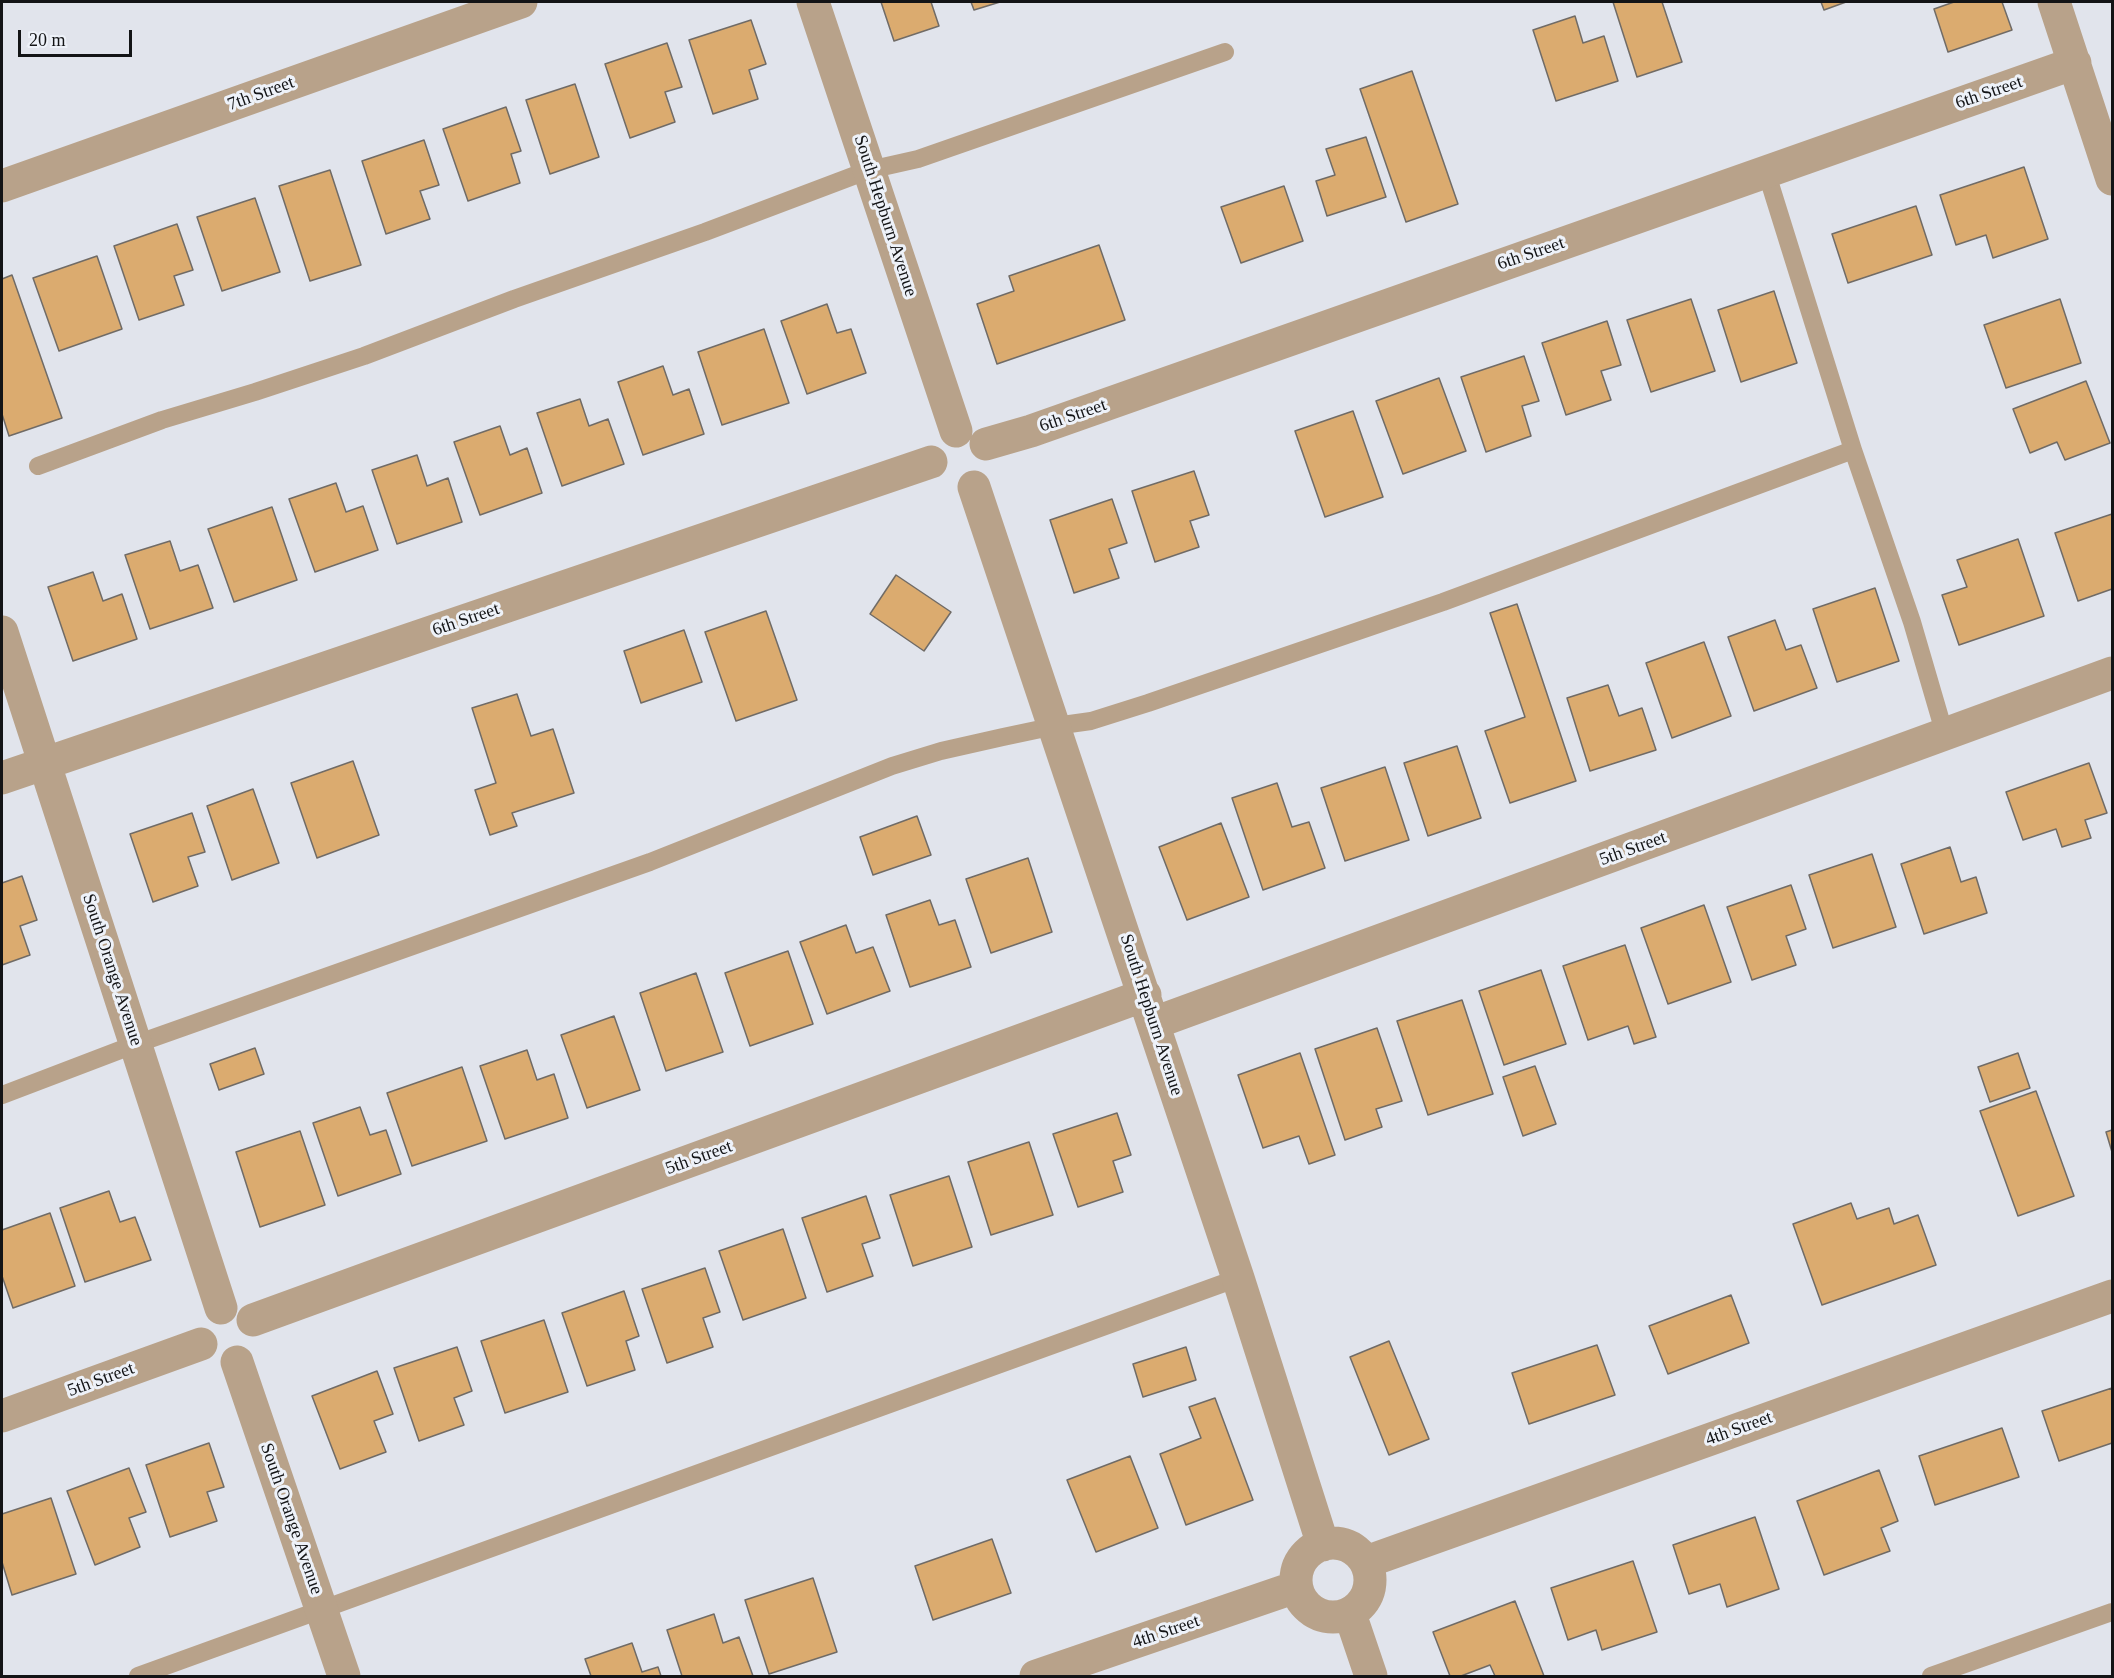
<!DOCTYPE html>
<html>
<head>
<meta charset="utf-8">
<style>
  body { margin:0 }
  #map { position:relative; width:2114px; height:1678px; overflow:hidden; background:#e1e4ec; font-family:Georgia,serif }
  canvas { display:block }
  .frame { position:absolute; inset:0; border:3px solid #131416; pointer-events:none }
  .scale { position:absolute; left:18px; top:30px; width:114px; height:27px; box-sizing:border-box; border:3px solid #131416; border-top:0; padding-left:8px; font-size:18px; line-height:21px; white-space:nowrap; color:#131416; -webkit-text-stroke:4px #eef2f9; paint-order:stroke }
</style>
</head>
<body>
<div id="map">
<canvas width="2114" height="1678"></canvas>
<div class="frame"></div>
<div class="scale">20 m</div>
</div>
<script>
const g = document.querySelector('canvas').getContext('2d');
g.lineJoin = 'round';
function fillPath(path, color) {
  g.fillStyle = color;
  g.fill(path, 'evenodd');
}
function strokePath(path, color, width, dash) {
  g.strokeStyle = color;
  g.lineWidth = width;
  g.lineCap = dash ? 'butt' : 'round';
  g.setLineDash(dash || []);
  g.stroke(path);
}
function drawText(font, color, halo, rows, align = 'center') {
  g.font = font + ' Georgia,serif';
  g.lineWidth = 6;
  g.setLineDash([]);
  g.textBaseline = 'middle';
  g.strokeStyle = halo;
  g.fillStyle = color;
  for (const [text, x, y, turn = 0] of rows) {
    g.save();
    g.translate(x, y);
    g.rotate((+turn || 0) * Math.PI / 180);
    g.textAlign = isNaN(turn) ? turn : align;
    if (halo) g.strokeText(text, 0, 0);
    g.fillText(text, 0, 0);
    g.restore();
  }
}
const building = new Path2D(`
  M881,2H931L939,26L894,41Z
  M971,2H1000L974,10Z
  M1613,2H1662L1682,62L1637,77Z
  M1821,2H1846L1824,10Z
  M1954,2H2002L2012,30L1948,52L1934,9Z
  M1575,16L1583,43L1604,36L1618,81L1556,101L1533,30Z
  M751,20L766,64L749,70L758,99L713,114L689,40Z
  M667,43L682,87L665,92L675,122L630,138L605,64Z
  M1412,71L1458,204L1406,222L1360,89Z
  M575,84L599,157L550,174L526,100Z
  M506,107L521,151L511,154L520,183L468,201L443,129Z
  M1366,137L1386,197L1327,216L1316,181L1335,175L1326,149Z
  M424,140L439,185L420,191L430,219L386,234L362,161Z
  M2024,167L2048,239L1993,258L1986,235L1956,245L1940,195Z
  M330,170L361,265L310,281L279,186Z
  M1284,186L1303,241L1241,263L1221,207Z
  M255,198L280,272L222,291L197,217Z
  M1916,206L1932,255L1848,283L1832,234Z
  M177,224L193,270L174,276L184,305L139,320L114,246Z
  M1099,245L1125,320L997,364L977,304L1014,291L1009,276Z
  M97,256L122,329L59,351L33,278Z
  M12,275L62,418L9,436L2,414V279Z
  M1774,291L1797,363L1741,382L1718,310Z
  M1691,299L1715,371L1651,392L1627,320Z
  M2060,299L2081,363L2006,388L1984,325Z
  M827,304L837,333L851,329L866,373L807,394L781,321Z
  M1607,321L1621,365L1601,371L1611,400L1566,415L1542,343Z
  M764,329L789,403L722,425L698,352Z
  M1524,356L1539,401L1522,406L1531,436L1486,452L1461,377Z
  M663,366L673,395L689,389L704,434L643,455L618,382Z
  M1439,378L1466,451L1403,474L1376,401Z
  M2086,381L2110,443L2065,460L2057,442L2030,453L2013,409Z
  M580,399L589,426L608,419L624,464L562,486L537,413Z
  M1353,411L1383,497L1325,517L1295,431Z
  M500,426L510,455L527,448L542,493L480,515L454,442Z
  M417,455L427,486L448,478L462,522L397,544L372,470Z
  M1194,471L1209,515L1190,521L1199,547L1155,562L1132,491Z
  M336,483L346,512L363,506L378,550L315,572L289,499Z
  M1112,499L1127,543L1109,549L1119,578L1074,593L1050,520Z
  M272,507L297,580L234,602L208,529Z
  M2112,514V589L2078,601L2055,533Z
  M2018,539L2044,616L1959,645L1942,595L1967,587L1957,560Z
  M170,541L180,571L198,565L213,608L150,629L125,555Z
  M93,572L103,601L122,594L137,639L73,661L48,587Z
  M896,575L951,612L924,651L870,614Z
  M1875,588L1899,661L1837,682L1813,609Z
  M1517,604L1576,781L1510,803L1485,731L1525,717L1490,613Z
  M766,611L797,700L736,721L705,632Z
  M1775,620L1786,650L1801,645L1817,688L1754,711L1728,637Z
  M684,630L702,682L641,703L624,651Z
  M1704,642L1731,716L1672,738L1646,663Z
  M1608,685L1619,716L1642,708L1656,750L1590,771L1567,698Z
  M517,694L531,736L553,729L574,793L512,813L517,826L490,835L475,790L496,783L472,708Z
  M1457,746L1481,818L1428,836L1404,763Z
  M353,761L379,835L317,858L291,783Z
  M2089,763L2107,813L2085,820L2091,838L2062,847L2056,829L2023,840L2006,792Z
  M1385,767L1409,840L1345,861L1321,788Z
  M1277,783L1292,827L1309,822L1325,868L1263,890L1232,798Z
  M253,789L279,863L232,880L207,806Z
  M192,813L205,852L188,857L198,886L153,902L130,834Z
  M917,816L931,855L873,875L860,837Z
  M1221,823L1249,897L1187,920L1159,847Z
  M1950,847L1961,882L1976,877L1987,913L1924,934L1901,864Z
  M1872,854L1896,927L1833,948L1809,875Z
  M1028,858L1052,932L991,953L966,879Z
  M22,876L37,920L20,926L30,955L2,965V883Z
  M1791,885L1806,929L1786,936L1796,965L1752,980L1727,907Z
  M930,900L939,925L955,920L971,967L910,987L886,915Z
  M1704,905L1731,982L1668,1004L1641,928Z
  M846,925L856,953L873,947L890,991L827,1014L800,942Z
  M1625,945L1656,1037L1634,1044L1628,1026L1588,1040L1563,966Z
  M788,951L813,1024L750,1046L725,973Z
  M1541,970L1566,1044L1504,1065L1479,991Z
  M696,973L723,1052L666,1071L640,993Z
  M1462,1000L1493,1094L1428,1115L1397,1021Z
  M614,1016L640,1090L587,1108L561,1035Z
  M1377,1028L1402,1101L1376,1109L1382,1127L1345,1140L1315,1049Z
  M255,1048L264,1074L219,1090L210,1064Z
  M527,1050L537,1080L554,1074L568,1118L505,1139L480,1066Z
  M1300,1053L1335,1155L1309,1164L1299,1136L1263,1148L1238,1075Z
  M2018,1053L2030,1088L1990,1102L1978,1067Z
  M1535,1066L1556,1124L1523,1136L1503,1077Z
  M462,1067L487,1141L412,1166L387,1093Z
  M2036,1091L2074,1196L2018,1216L1980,1111Z
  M360,1107L370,1135L386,1130L401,1174L338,1196L313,1123Z
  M1117,1113L1131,1155L1113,1161L1123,1192L1078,1207L1053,1134Z
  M2112,1130V1152L2106,1132Z
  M300,1131L325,1205L260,1227L236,1152Z
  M1029,1142L1053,1215L991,1235L968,1162Z
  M949,1176L972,1247L913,1266L890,1195Z
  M109,1191L120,1222L135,1217L151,1260L85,1282L60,1208Z
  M866,1196L880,1238L862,1244L873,1276L827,1292L802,1218Z
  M1851,1203L1857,1219L1889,1208L1894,1224L1918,1215L1936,1265L1822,1305L1793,1224Z
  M50,1213L75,1286L13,1308L2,1276V1230Z
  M783,1229L806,1298L743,1320L719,1251Z
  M705,1268L720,1312L703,1318L713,1347L667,1363L642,1289Z
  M624,1291L639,1336L626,1341L635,1370L587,1386L562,1313Z
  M1731,1295L1749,1343L1668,1374L1649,1326Z
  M544,1320L568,1392L505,1413L481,1341Z
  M1389,1341L1429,1439L1389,1455L1350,1357Z
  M1597,1345L1615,1395L1529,1424L1512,1373Z
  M457,1347L472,1391L454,1398L464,1425L419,1441L394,1368Z
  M1186,1347L1196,1380L1143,1397L1133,1364Z
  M377,1371L393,1414L374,1421L386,1452L340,1469L312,1396Z
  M2112,1388V1443L2059,1461L2042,1411Z
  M1215,1398L1253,1500L1186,1525L1160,1454L1201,1438L1189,1407Z
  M2002,1428L2019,1477L1935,1505L1919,1456Z
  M209,1443L224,1487L207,1492L217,1521L170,1537L146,1465Z
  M1130,1456L1158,1528L1096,1552L1067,1480Z
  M129,1468L146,1512L129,1518L140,1547L95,1565L67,1491Z
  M1879,1470L1898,1521L1881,1528L1890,1551L1824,1575L1797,1501Z
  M51,1498L76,1574L12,1595L2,1562V1514Z
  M1755,1517L1779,1589L1727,1607L1720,1584L1689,1594L1673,1545Z
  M992,1539L1011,1593L933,1620L915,1566Z
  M1633,1561L1657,1632L1602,1650L1596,1630L1568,1640L1551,1588Z
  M813,1578L837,1652L769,1674L745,1600Z
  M1515,1601L1544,1676H1495L1490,1665L1461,1676H1450L1433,1632Z
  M714,1614L723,1643L739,1637L753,1676H682L667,1630Z
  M632,1643L642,1672L658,1667L661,1676H591L585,1659Z`);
const service = new Path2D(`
  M1766,171L1853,450
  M38,466L162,420L255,392L364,356L514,299L705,232L869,170L918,159L1225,52
  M2,1095L136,1044L650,862L892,766L941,751L1003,737L1055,726L1091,721L1148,703L1443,602L1853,450L1912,622L1945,735
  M138,1676L1238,1278
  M1931,1676L2112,1612`);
const minor = new Path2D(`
  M813,2L956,431
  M2054,2L2112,179
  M2,186L521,2
  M986,444L1031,431L2075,63
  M974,487L1238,1278L1323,1545
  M2,632L221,1308
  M2,778L931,462
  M1154,1023L2112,673
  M253,1320L1145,995
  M237,1362L344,1676
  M2,1416L201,1344
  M1296 1580a37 37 0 1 1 74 0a37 37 0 1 1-74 0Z
  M1366,1562L2112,1296
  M1350,1614L1371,1676
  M1036,1676L1296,1587`);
const streetNames = [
  ["6th Street",1989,93,-19],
  ["7th Street",261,94,-20],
  ["South Hepburn Avenue",885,216,72],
  ["6th Street",1531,254,-19],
  ["6th Street",1073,416,-19],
  ["6th Street",466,620,-19],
  ["5th Street",1633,849,-20],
  ["South Orange Avenue",112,970,72],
  ["South Hepburn Avenue",1151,1015,72],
  ["5th Street",699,1158,-20],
  ["5th Street",101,1380,-20],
  ["4th Street",1739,1429,-20],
  ["South Orange Avenue",291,1519,71],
  ["4th Street",1166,1632,-19]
];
fillPath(building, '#dbab6f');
strokePath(building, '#706b66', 1.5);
strokePath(service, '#b8a28a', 18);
strokePath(minor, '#b8a28a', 33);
drawText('18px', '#131416', '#eef2f9', streetNames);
</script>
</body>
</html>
